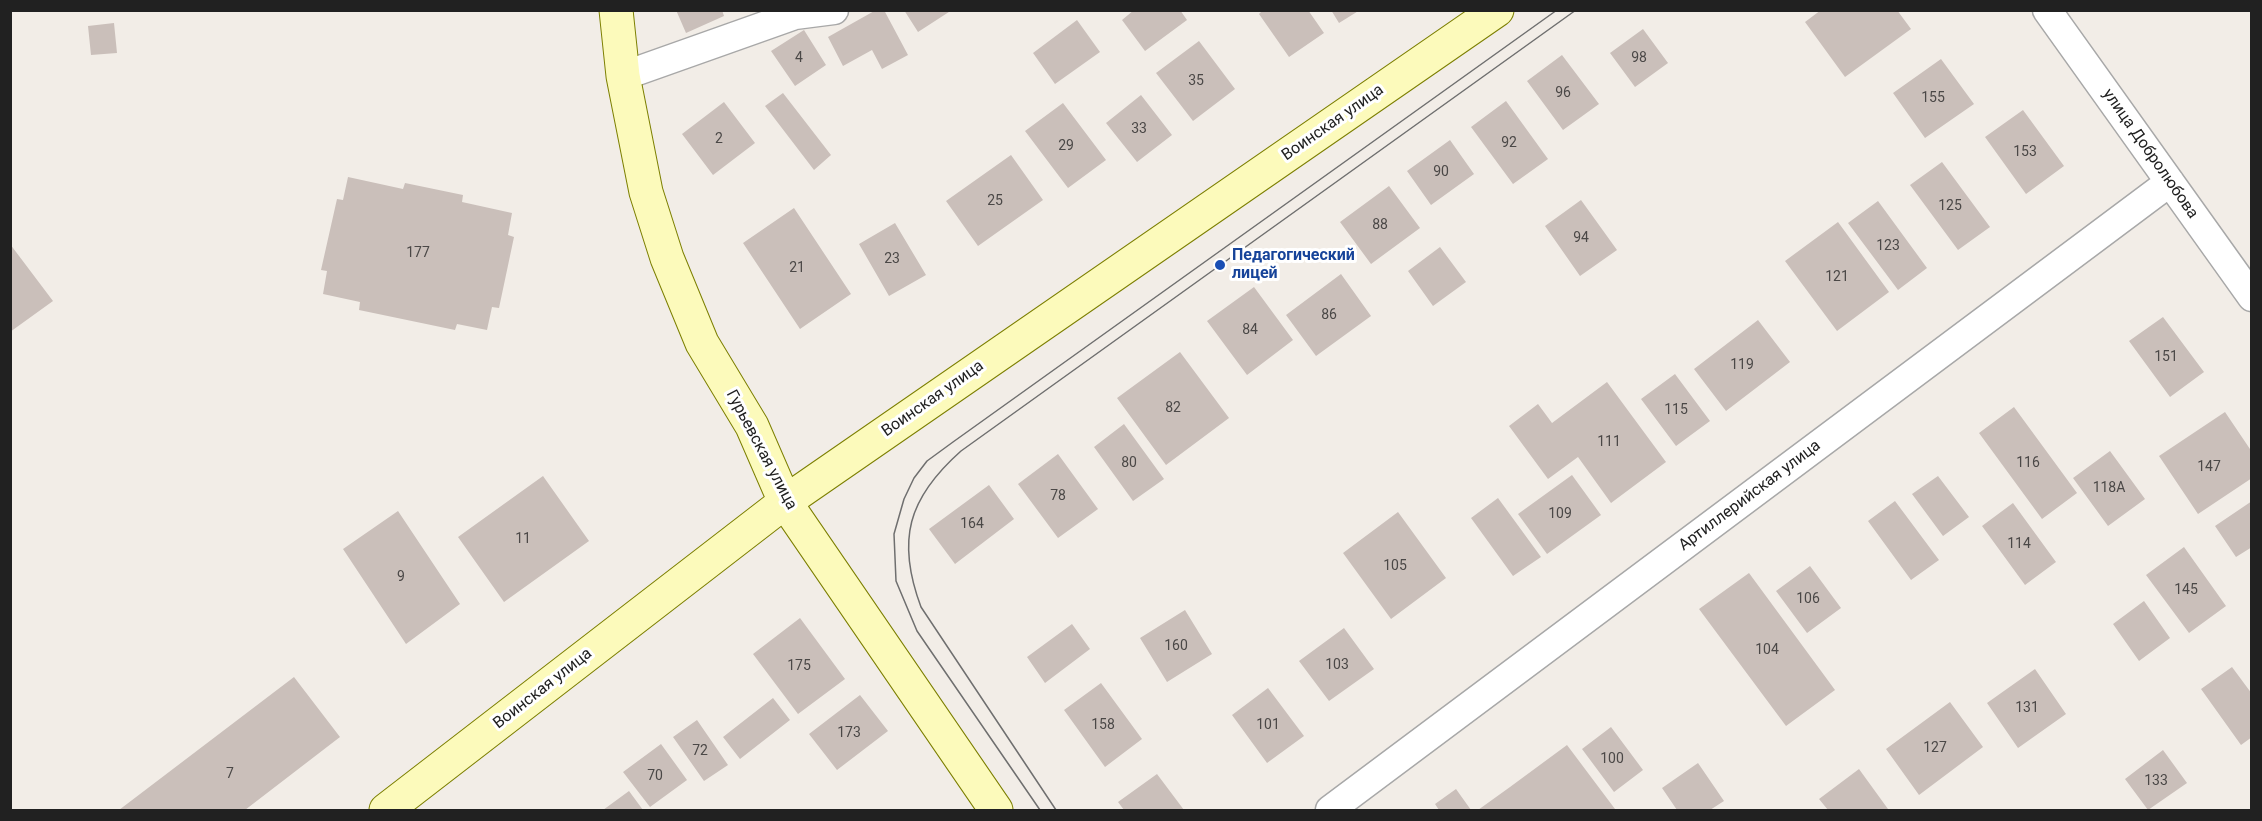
<!DOCTYPE html>
<html>
<head>
<meta charset="utf-8">
<style>
  body { margin:0 }
  #map { position:relative; width:2262px; height:821px; overflow:hidden; background:#f2ede7; font-family:Roboto,sans-serif }
  canvas { display:block }
  .frame { position:absolute; inset:0; border:12px solid #212121; pointer-events:none }
</style>
</head>
<body>
<div id="map">
<canvas width="2262" height="821"></canvas>
<div class="frame"></div>
</div>
<script>
const g = document.querySelector('canvas').getContext('2d');
g.lineJoin = 'round';
function fillPath(path, color) {
  g.fillStyle = color;
  g.fill(path, 'evenodd');
}
function strokePath(path, color, width, dash) {
  g.strokeStyle = color;
  g.lineWidth = width;
  g.lineCap = dash ? 'butt' : 'round';
  g.setLineDash(dash || []);
  g.stroke(path);
}
function drawText(font, color, halo, rows, align = 'center') {
  g.font = font + ' Roboto,sans-serif';
  g.lineWidth = 6;
  g.setLineDash([]);
  g.textBaseline = 'middle';
  g.strokeStyle = halo;
  g.fillStyle = color;
  for (const [text, x, y, turn = 0] of rows) {
    g.save();
    g.translate(x, y);
    g.rotate((+turn || 0) * Math.PI / 180);
    g.textAlign = isNaN(turn) ? turn : align;
    if (halo) g.strokeText(text, 0, 0);
    g.fillText(text, 0, 0);
    g.restore();
  }
}
const building = new Path2D(`
  M676,10H722L724,16L686,33Z
  M876,10H884L908,55L882,69L872,50L843,66L828,37Z
  M904,10H952L918,32Z
  M1134,10H1180L1187,20L1145,51L1122,20Z
  M1263,10H1308L1324,33L1289,57L1259,14Z
  M1331,10H1360L1339,23Z
  M1821,10H1897L1911,29L1845,77L1805,22Z
  M1077,20L1100,52L1055,84L1033,53Z
  M114,23L117,53L91,55L88,26Z
  M1643,29L1668,63L1635,87L1610,53Z
  M804,30L826,65L795,86L771,51Z
  M1199,41L1235,89L1193,121L1156,73Z
  M1562,55L1599,104L1563,130L1527,81Z
  M1941,59L1974,104L1925,138L1893,93Z
  M783,93L831,155L814,170L765,106Z
  M1141,95L1172,135L1137,162L1106,123Z
  M1506,101L1548,159L1513,184L1471,127Z
  M724,102L755,143L713,175L682,134Z
  M1063,103L1106,160L1068,188L1025,131Z
  M2023,110L2064,166L2026,194L1985,137Z
  M1450,140L1474,174L1431,205L1407,171Z
  M1011,155L1043,200L978,246L946,201Z
  M1942,162L1990,227L1958,250L1910,185Z
  M348,177L403,189L405,183L463,195L462,202L512,213L508,235L514,237L499,308L492,307L487,330L457,324L455,330L359,310L360,302L323,294L327,271L321,270L337,199L343,200Z
  M1389,186L1420,228L1371,264L1340,222Z
  M1581,200L1617,250L1580,276L1545,226Z
  M1878,201L1927,268L1898,290L1848,223Z
  M794,208L851,294L800,329L743,243Z
  M1838,222L1889,292L1837,331L1785,261Z
  M895,223L926,275L889,296L859,244Z
  M10,244L53,301L10,332Z
  M1440,247L1466,282L1433,306L1408,271Z
  M1341,274L1371,316L1316,356L1286,315Z
  M1254,287L1293,340L1247,375L1207,321Z
  M2163,317L2204,372L2170,397L2129,341Z
  M1758,320L1790,362L1726,411L1694,369Z
  M1180,352L1229,418L1166,465L1117,398Z
  M1675,374L1710,421L1676,446L1641,399Z
  M1607,382L1666,462L1611,503L1578,457L1548,479L1509,426L1538,404L1552,423Z
  M2014,407L2077,493L2042,519L1979,433Z
  M2225,412L2252,452V478L2198,514L2159,456Z
  M1124,424L1164,479L1133,501L1094,447Z
  M2110,451L2145,499L2108,526L2073,478Z
  M1058,454L1098,509L1058,538L1018,484Z
  M1572,475L1601,515L1547,554L1518,514Z
  M543,476L589,541L504,602L458,537Z
  M1938,476L1969,517L1943,536L1912,494Z
  M989,485L1014,519L955,564L929,529Z
  M1498,498L1541,557L1513,576L1471,518Z
  M1895,501L1939,560L1911,580L1868,521Z
  M2252,501V547L2236,557L2215,526Z
  M2013,503L2056,562L2025,585L1982,526Z
  M398,511L460,604L406,644L343,549Z
  M1398,512L1446,578L1391,619L1343,553Z
  M2184,547L2226,606L2189,633L2146,575Z
  M1810,566L1841,608L1807,633L1776,591Z
  M1749,573L1835,690L1786,726L1699,609Z
  M2144,601L2170,638L2139,661L2113,624Z
  M1185,610L1212,654L1167,682L1140,638Z
  M800,618L845,679L798,714L753,654Z
  M1072,624L1090,649L1045,683L1027,657Z
  M1344,628L1374,669L1329,701L1299,661Z
  M2232,667L2252,694V737L2241,745L2201,689Z
  M2035,669L2066,714L2018,748L1987,703Z
  M294,677L340,737L245,810H119Z
  M1101,683L1142,739L1105,767L1064,710Z
  M1268,688L1304,736L1267,763L1232,715Z
  M860,695L888,731L837,770L809,734Z
  M773,698L790,720L740,759L723,737Z
  M1950,702L1983,747L1919,795L1886,749Z
  M697,720L728,765L704,781L673,737Z
  M1611,727L1643,770L1614,792L1582,749Z
  M661,744L687,780L650,807L623,772Z
  M1567,745L1615,809L1478,810L1510,787Z
  M2163,750L2187,783L2148,810L2125,779Z
  M1698,763L1724,801L1710,810H1677L1662,788Z
  M1859,769L1888,809L1828,810L1819,799Z
  M1157,774L1184,810H1124L1118,802Z
  M1456,789L1471,810H1439L1435,804Z
  M629,791L643,810H603Z`);
const street = new Path2D(`
  M2047,10L2252,297
  M623,76L795,15L834,10
  M1330,810L2170,182`);
const secondary = new Path2D(`
  M616,10L623,76L646,192L667,258L702,343L752,426L785,502L996,810
  M386,810L785,502L1497,10`);
const tram = new Path2D(`
  M1040,810L917,631L896,581L894,534L904,499L914,478L927,461L953,442L1557,10
  M1056,810L921,607C896,540 908,498 961,451L1576,10`);
const markers = [
  [1220,265,6,"#1a4fb4"]
];
const numberNames = [
  ["4",799,58],
  ["98",1639,58],
  ["35",1196,81],
  ["96",1563,93],
  ["155",1933,98],
  ["33",1139,129],
  ["2",719,139],
  ["92",1509,143],
  ["29",1066,146],
  ["153",2025,152],
  ["90",1441,172],
  ["25",995,201],
  ["125",1950,206],
  ["88",1380,225],
  ["94",1581,238],
  ["123",1888,246],
  ["177",418,253],
  ["23",892,259],
  ["21",797,268],
  ["121",1837,277],
  ["86",1329,315],
  ["84",1250,330],
  ["151",2166,357],
  ["119",1742,365],
  ["82",1173,408],
  ["115",1676,410],
  ["111",1609,442],
  ["80",1129,463],
  ["116",2028,463],
  ["147",2209,467],
  ["118А",2109,488],
  ["78",1058,496],
  ["109",1560,514],
  ["164",972,524],
  ["11",523,539],
  ["114",2019,544],
  ["105",1395,566],
  ["9",401,577],
  ["145",2186,590],
  ["106",1808,599],
  ["160",1176,646],
  ["104",1767,650],
  ["103",1337,665],
  ["175",799,666],
  ["131",2027,708],
  ["158",1103,725],
  ["101",1268,725],
  ["173",849,733],
  ["127",1935,748],
  ["72",700,751],
  ["100",1612,759],
  ["7",230,774],
  ["70",655,776],
  ["133",2156,781]
];
const streetNames = [
  ["Воинская улица",1333,123,-35],
  ["улица Добролюбова",2150,154,55],
  ["Воинская улица",933,399,-35],
  ["Гурьевская улица",761,450,62],
  ["Артиллерийская улица",1750,496,-37],
  ["Воинская улица",543,689,-38]
];
const transitNames = [
  ["Педагогический",1232,256],
  ["лицей",1232,274]
];
fillPath(building, '#cabfba');
strokePath(street, '#a8a8a8', 31);
strokePath(secondary, '#7c7f01', 35);
strokePath(street, '#fff', 28);
strokePath(secondary, '#fcfabb', 33);
strokePath(tram, '#6f6f6f', 1.5);
for (const [x, y, r, color] of markers) {
  const dot = new Path2D();
  dot.arc(x, y, r, 0, 2 * Math.PI);
  g.fillStyle = color;
  g.fill(dot);
  strokePath(dot, '#fff', 2);
}
drawText('14px', '#4b4847', null, numberNames);
drawText('16px', '#212121', '#fff', streetNames);
drawText('bold 16px', '#164399', '#fff', transitNames, 'left');
</script>
</body>
</html>
